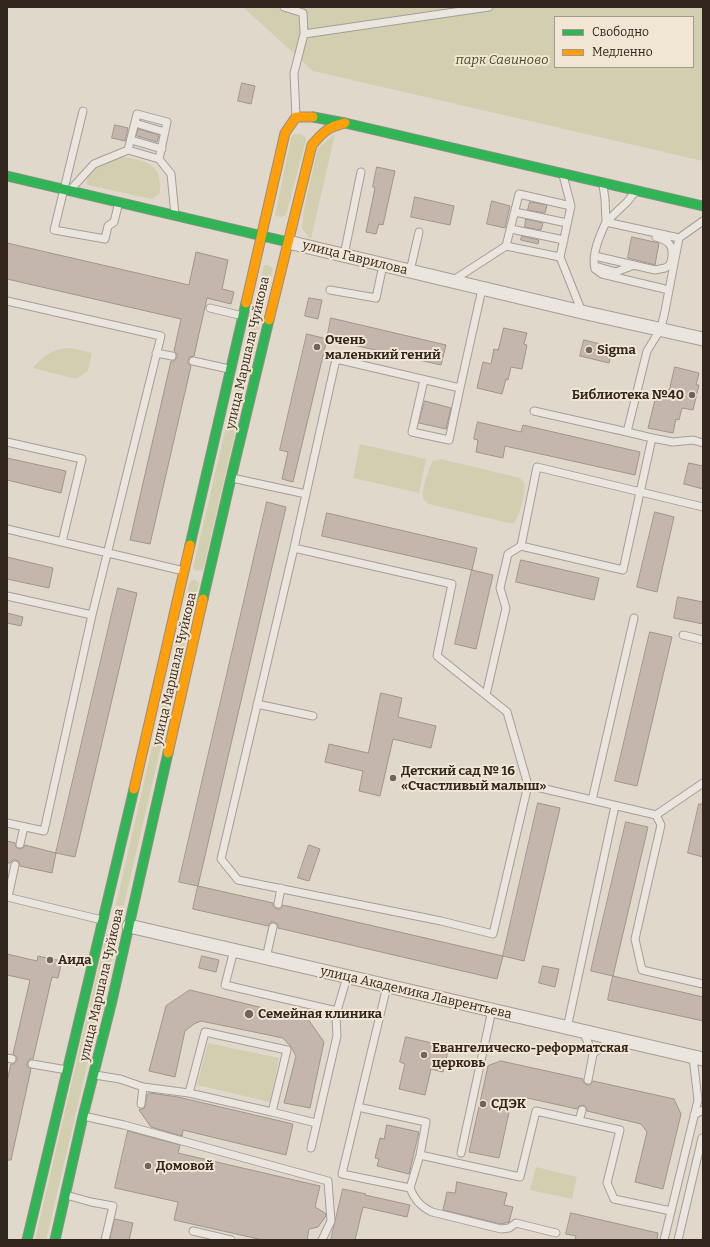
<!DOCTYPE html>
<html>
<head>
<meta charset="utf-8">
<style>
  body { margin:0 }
  #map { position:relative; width:710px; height:1247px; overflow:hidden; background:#e1d8cc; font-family:Bitter,serif }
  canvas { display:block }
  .frame { position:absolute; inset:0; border:8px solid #33261f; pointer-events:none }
  .legend { position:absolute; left:554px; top:16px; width:140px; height:52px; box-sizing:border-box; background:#f1e5d3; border:1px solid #a5998b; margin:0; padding:5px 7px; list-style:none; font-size:12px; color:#33261f }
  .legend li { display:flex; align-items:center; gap:8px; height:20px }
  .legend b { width:20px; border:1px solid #a5998b }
</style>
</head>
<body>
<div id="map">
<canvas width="710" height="1247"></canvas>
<div class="frame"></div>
<ul class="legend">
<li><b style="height:5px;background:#30b455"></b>Свободно</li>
<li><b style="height:5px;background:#ff9f0a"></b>Медленно</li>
</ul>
</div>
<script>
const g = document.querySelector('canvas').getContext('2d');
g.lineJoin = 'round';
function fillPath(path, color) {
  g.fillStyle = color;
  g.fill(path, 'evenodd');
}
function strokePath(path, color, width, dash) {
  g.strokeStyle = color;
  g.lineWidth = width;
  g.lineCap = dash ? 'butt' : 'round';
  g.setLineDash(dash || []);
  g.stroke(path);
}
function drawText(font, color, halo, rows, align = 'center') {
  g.font = font + ' Bitter,serif';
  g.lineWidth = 4;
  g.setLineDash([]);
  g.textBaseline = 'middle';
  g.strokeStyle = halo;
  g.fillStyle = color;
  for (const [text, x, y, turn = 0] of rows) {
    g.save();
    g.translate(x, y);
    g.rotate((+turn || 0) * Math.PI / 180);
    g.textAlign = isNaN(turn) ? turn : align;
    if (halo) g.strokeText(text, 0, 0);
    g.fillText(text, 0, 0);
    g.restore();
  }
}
const green = new Path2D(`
  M243,7H703V161L313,71ZM555,17H693V67H555Z
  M295,134H301L305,137L306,140L286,215C282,217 280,217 275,216L291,138Z
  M335,134L311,239L309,238L302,228L304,209L318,148Z
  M112,156C125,157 153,159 158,174C160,180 160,187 160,193L152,199L87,185C85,170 100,162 112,156Z
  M264,265H268L273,269L203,570L197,571L193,568Z
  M71,348L92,353L88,371L76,379L33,368C45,354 53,349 71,348Z
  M360,444L426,459L419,493L353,478Z
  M441,459L520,478C521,480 523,481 524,483C527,491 519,517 514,523H508L429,504C426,502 423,500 423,496C422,489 429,467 433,461Z
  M195,580L199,583L124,905L121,906L116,905L190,581Z
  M106,935L117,938L46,1240H35Z
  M208,1043L279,1058L270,1102L197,1085Z
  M536,1167L577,1177L572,1199L530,1190Z`);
const building = new Path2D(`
  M242,83L255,86L251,104L238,101Z
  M115,125L128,128L125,141L112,138Z
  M138,129L159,135L157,142L137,136Z
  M377,167L395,171L383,225L379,224L376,234L366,232L375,188L373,187Z
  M415,197L454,206L450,225L411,217Z
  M492,201L510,206L505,228L487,224Z
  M530,202L547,205L545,213L528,210Z
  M526,219L543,223L541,230L525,227Z
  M522,236L539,240L538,244L521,240Z
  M632,237L659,243L655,265L628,258Z
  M7,243L189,285L196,252L228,260L222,289L234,292L231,304L207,298L194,356L190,357L188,360V363L191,366L150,544L130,540L171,361H174L177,357V354L174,351L181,319L7,279Z
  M309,298L322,300L318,319L305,316Z
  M331,318L446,345L441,365L327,339Z
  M504,328L527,333L524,344L527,345L522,369L511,367L508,380L506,379L502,394L477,388L483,362L491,364L494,349L498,350Z
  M307,334L327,339L293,482L282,479L288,452L280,450Z
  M584,340L613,347L609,363L580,356Z
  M675,367L699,373L696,385H699L693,410L682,408L679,420L676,419L673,433L648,428L655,400L659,401L662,389L669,390Z
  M425,401L451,408L446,429L419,423Z
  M478,422L521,432L523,425L640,452L635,475L505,446L503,458L476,452L478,440L474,439Z
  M7,458L66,471L61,493L7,480Z
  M689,463L703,466V489L684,484Z
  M267,502L286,507L198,886L179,882Z
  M655,512L674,517L657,592L637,587Z
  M327,513L477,548L472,570L322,536Z
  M7,557L53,568L49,588L7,579Z
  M521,560L599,578L594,600L516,582Z
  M472,570L493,575L476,649L455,644Z
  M118,588L137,593L75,857L56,853Z
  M678,597L703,602V624L674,618Z
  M7,613L23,617L21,626L7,623Z
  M650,632L672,637L637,786L615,781Z
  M381,693L402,698L398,717L436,726L431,748L393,739L380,796L359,791L363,771L325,762L329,744L368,753Z
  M538,803L560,808L524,961L503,956Z
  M699,804H703V857L688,853Z
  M626,822L648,827L613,976L591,971Z
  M7,841L15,843L16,847L19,849L23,848L25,845L56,853L52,873L20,866L19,862L16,860H13L10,863H7Z
  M309,845L320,849L309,881L298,878Z
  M198,886L273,903V906L277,909H280L283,905L503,956L497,979L278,928V925L274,922H271L268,926L193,909Z
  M7,954L37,961L38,956L62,961L58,978L52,977L33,1059H30L27,1063V1066L31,1069L11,1160H7V1081L11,1064H14L17,1060V1057L13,1054L30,980L7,975Z
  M202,956L219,960L216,972L199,968Z
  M543,966L559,969L555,987L539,983Z
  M613,976L703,997V1021L608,1000Z
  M190,990L308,1019L324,1042L310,1108L284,1103L296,1056L291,1047L283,1038L201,1021L194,1024L185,1031L175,1077L149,1071L166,1006Z
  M406,1037L449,1047L443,1072L431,1069L425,1095L399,1089L405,1064L400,1062Z
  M501,1061L583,1079V1082L587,1085H590L593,1081L674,1099L681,1114L663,1189L635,1182L647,1132L641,1124L587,1111L586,1107L583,1105L579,1106L577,1109L523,1097L511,1103L499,1158L469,1152L488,1066Z
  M150,1093L178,1097L293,1124L286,1155L183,1130L182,1136L151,1127L139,1110L140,1109H143L145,1107L147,1095Z
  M387,1125L419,1132L409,1174L377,1166L379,1159L375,1158L380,1138L384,1139Z
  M128,1131L180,1145L178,1153L320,1186L315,1207L325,1213L326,1216L318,1227L309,1229L307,1240H263L174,1220L178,1202L115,1188Z
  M457,1182L507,1193L504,1205L513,1207L509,1222L501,1224L443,1210L447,1192L455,1193Z
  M343,1189L366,1194L365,1195L410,1205L407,1217L363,1207L355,1240H331Z
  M571,1213L658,1233L657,1240H575L576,1236L566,1234Z
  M115,1219L133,1223L129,1240H110Z`);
const lane = new Path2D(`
  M284,7L303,13L304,34L294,73L296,117
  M304,34L489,7
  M83,111L54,230L105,239L108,226L114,222L119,202
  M135,123L165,132
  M131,140L162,149
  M128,150L137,114L167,122L159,159
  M563,175L571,206L560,257L582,312
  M603,185L605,199L606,222L627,202L635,192
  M71,189L94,164L128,150L159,159L171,174L175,215
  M515,212L567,223
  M606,222L679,238L669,290L602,274L595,269C591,255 600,235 606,222Z
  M511,229L564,240
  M679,238L703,221
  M506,246L519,194L571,206
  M344,255L361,172
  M595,256L655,270L665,268L670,265C675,249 672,241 656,237
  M595,266L616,272L634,265
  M410,271L419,232
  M452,281L506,246L560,257
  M482,289L460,388L336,359L294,548L221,859L238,880L441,921L493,934L528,785
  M330,290L376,298L383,265
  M669,290L664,316L660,330L647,351L627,432L652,438L623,570L521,546L537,467L703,507
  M7,301L161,336L92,615L44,831L7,823
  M210,308L243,316
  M156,353L172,356
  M193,361L229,369
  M424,380L412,432L449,440L460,388
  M534,411L627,432
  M652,438L673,442L693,440L703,443
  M7,442L82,459L62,542
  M232,478L306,494
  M7,529L184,571
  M294,548L452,584L437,656L507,712L528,785L656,815L661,825L635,939L642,970L703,984
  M7,596L92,615
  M683,635L703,640
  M486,695L506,608L500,588L508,554L521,546
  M257,704L313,716
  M592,800L634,618
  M656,815L703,783
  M20,844L24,827
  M7,897L102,920
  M8,897L15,865
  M278,904L281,888
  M234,950L225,985L337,1011L347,977
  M266,958L273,927
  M567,1028L615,806
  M583,1031L593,1054L613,1038
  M7,1058L12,1059
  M32,1064L67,1070
  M95,1075L120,1079L143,1087L189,1093L272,1112L287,1050L205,1032L189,1093
  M588,1080L593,1054
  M141,1104L143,1087
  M358,1107L426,1122L420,1155L410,1188L342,1174L387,986
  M272,1112L316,1123
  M694,1115L703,1110
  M83,1116L124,1125L328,1181L331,1221L322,1240
  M579,1121L582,1110
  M311,1148L337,1036L336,1017L337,1011
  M461,1153L492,1010
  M420,1155L520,1177L536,1111L620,1130L607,1183L614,1199L671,1211
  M410,1188C415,1200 420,1206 432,1212L501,1229L509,1228L516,1223L556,1233
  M66,1195L91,1202L113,1206L105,1240
  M193,1231L231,1240
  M664,1240L698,1100L693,1057
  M678,1240L702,1138`);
const street = new Path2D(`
  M288,242L582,312L703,339
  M129,926L703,1059`);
const fast = new Path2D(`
  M313,117L345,123L703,206
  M7,176L288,242
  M190,545L246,303
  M203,599L231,478L269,320
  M27,1240L134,789
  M55,1240L83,1116L111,1005L168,753`);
const slow = new Path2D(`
  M246,303L285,133L296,117H313
  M269,320L312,145C323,132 328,127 345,123
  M168,753L203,599
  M134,789L190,545`);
const markers = [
  [317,347,4,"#70645c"],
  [589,350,4,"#70645c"],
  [692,395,4,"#70645c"],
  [393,778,4,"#70645c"],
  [50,960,4,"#70645c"],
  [249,1014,5,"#70645c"],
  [424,1055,4,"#70645c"],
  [483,1104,4,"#70645c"],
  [148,1166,4,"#70645c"]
];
const parkNames = [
  ["парк Савиново",502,60]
];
const streetNames = [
  ["улица Гаврилова",355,258,14],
  ["улица Маршала Чуйкова",248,353,-77],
  ["улица Маршала Чуйкова",175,669,-77],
  ["улица Маршала Чуйкова",102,985,-77],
  ["улица Академика Лаврентьева",416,993,13]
];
const poiNames = [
  ["Очень",325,340],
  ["маленький гений",325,355],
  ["Sigma",597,350],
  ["Библиотека №40",684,395,"right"],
  ["Детский сад № 16",401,771],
  ["«Счастливый малыш»",401,786],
  ["Аида",58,960],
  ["Семейная клиника",258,1014],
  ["Евангелическо-реформатская",432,1048],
  ["церковь",432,1063],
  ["СДЭК",491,1104],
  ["Домовой",156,1166]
];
fillPath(green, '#d2ceb0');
fillPath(building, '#c4b6ad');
strokePath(building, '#a0948c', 1);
strokePath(lane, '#a69e96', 9);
strokePath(street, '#a69e96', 15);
strokePath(fast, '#968d85', 11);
strokePath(slow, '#968d85', 11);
strokePath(lane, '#eae5de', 7);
strokePath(street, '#eae5de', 13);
strokePath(fast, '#30b455', 9);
strokePath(slow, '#ff9f0a', 9);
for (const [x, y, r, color] of markers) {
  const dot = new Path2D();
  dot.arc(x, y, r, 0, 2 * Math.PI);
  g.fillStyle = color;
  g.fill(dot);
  strokePath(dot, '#f1e5d3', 1.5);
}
drawText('italic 13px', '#494d28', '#f1e5d3', parkNames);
drawText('13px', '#33261f', '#f1e5d3', streetNames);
drawText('bold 13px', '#33261f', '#f1e5d3', poiNames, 'left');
</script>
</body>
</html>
